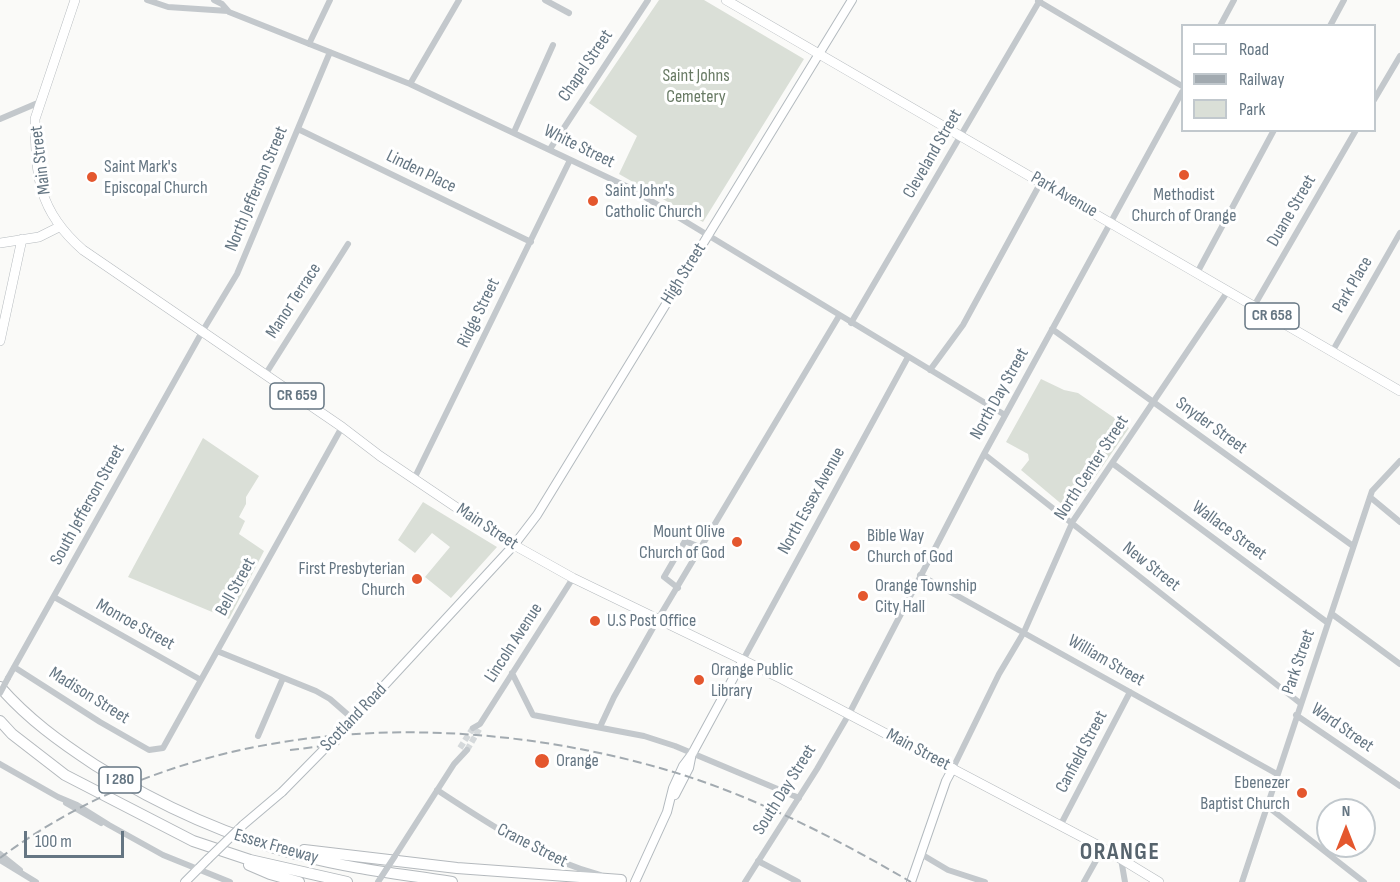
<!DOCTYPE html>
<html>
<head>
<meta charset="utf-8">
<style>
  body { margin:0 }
  #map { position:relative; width:1400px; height:882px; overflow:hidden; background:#fafaf8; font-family:"Sofia Sans Condensed",sans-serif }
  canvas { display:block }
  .legend { position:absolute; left:1181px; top:24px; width:195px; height:108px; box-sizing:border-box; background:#fff; border:2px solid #c1c8cd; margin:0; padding:8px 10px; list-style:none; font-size:18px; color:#657683 }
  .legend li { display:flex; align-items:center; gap:12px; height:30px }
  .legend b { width:30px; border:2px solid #c1c8cd }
  .north { position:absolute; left:1316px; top:798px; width:60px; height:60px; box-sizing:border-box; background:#fff; border:2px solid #c1c8cd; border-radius:50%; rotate:0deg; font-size:16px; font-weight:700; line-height:24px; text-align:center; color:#657683 }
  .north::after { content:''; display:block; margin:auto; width:21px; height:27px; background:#e4572e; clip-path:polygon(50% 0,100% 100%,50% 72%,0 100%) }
  .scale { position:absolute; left:24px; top:831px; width:100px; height:27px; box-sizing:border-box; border:3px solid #657683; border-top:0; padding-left:8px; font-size:18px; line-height:21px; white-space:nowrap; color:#657683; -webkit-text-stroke:4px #fff; paint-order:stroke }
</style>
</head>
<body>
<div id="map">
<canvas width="1400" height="882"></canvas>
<ul class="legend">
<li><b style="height:8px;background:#fff"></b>Road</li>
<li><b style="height:8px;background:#a2aab0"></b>Railway</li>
<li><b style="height:16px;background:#dadfd7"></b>Park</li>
</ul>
<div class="north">N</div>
<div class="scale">100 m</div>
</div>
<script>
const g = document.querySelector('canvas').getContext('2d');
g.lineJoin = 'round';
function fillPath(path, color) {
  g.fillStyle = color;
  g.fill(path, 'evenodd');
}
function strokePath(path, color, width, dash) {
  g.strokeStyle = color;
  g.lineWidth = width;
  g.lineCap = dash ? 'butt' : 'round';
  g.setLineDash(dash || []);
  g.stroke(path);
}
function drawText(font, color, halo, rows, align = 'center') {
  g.font = font + ' "Sofia Sans Condensed",sans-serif';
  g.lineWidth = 6;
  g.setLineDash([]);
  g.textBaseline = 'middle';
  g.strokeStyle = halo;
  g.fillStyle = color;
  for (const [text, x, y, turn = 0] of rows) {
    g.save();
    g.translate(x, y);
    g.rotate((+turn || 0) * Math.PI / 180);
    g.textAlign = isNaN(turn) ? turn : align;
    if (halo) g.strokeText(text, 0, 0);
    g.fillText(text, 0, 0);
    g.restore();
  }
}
const green = new Path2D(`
  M659,0H704L804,59L703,222L619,174L637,136L589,103Z
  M1041,379L1064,390L1078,393L1129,428L1071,512L1021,470L1029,460L1028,454L1006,442Z
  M203,438L259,476L246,497V504L239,517L245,521L239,534L264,551L229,619L128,577Z
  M423,502L497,547L451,598L425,577L450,547L432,533L415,553L398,540Z`);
const streetTunnel = new Path2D(`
  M460,748L473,728
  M467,750L480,728`);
const street = new Path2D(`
  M147,0L168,7L228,11
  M214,0L222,4L229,12L410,84L630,188L1005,415
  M545,0L569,13
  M1038,1L1182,86
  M1220,26L1234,0
  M1330,26L1344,0
  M309,44L330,0
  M410,84L459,0
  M1374,100L1400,56
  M0,119L40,102
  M298,129L531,242
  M514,132L553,45
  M550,149L648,0
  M1197,273L1274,130
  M1254,306L1356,130
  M851,323L1040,0
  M1052,329L1353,546
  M1332,352L1400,233
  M930,370L963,325L1041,182
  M265,375L348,244
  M984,454L1300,703
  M1112,463L1328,623
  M414,479L570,160
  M1370,497L1400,522
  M920,575L1277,774
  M678,588L664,577L685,541L702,548
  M54,597L201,680
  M1332,614L1400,664
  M217,651L316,691L330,699L354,720
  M743,660L908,357
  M14,667L100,722L149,750L163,748L342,427
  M512,673L533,715L644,736L675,746L799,798
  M8,678L202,332L237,274L330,52
  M1296,715L1400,786
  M600,727L614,697L658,619L839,316
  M473,728L480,724L573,578
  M258,736L283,678
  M0,764L58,797L77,805L109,825L163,855L230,882
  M953,768L999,674L1024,632L1073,521L1228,291
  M437,790C488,823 540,859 600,875
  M66,803L101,823
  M1267,806L1364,882
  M1060,826L1130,692
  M0,854L20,870
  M921,854L948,870L985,882
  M395,856L454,764L467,750
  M1121,859L1125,882
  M0,860L36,882
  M758,861L798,882
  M745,882L817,769L849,714L984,454L1182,92
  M1084,882L1103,848
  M1242,882L1370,497L1372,491L1400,461`);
const secondary = new Path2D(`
  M344,729L514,545L537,515L852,0
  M675,795L689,768L691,758
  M243,825L282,792
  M185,882L208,859
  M635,882L667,812L673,788L683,766L692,754L743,660
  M911,882L946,781L953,768`);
const primary = new Path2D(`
  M75,0L35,119C36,176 37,210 83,250L342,427L380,456L472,518L514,545L573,578L782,679L1103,848L1159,882
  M726,0L1400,391
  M0,243L39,237L59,227
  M0,341L22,239`);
const highway = new Path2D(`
  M0,687C28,719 60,742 95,765C160,806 229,837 303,856C352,869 402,874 452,882
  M0,721L12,734L65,775L193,841L250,860L347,882
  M304,850L457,868L621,880
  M249,865L270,874L299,882`);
const rail = new Path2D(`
  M290,750L340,744
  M0,858C187,718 441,706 660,768C748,793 832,836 911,882`);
const streetBridge = new Path2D(`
  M0,693L8,678
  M378,882L395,856`);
const secondaryBridge = new Path2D(`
  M282,792L344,729
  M208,859L243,825`);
const markers = [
  [1184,175,6,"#e4572e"],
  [92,177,6,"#e4572e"],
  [593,201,6,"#e4572e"],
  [737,542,6,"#e4572e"],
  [855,546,6,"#e4572e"],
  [417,579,6,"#e4572e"],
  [863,596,6,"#e4572e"],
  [595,621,6,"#e4572e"],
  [699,680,6,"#e4572e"],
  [542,761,8,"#e4572e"],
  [1302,793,6,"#e4572e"]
];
const shields = [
  [1272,316,54],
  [297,396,54],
  [120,780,42]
];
const shieldNames = [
  ["CR 658",1272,316],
  ["CR 659",297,396],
  ["I 280",120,780]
];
const streetNames = [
  ["Chapel Street",586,66,-56],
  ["White Street",579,147,26],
  ["Cleveland Street",933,154,-60],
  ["Main Street",41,160,-97],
  ["Linden Place",421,172,26],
  ["North Jefferson Street",257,189,-67],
  ["Park Avenue",1064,195,30],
  ["Duane Street",1292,211,-60],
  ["High Street",684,274,-58],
  ["Park Place",1353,285,-60],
  ["Manor Terrace",294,301,-57],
  ["Ridge Street",479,313,-64],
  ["North Day Street",1000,394,-61],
  ["Snyder Street",1211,426,36],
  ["North Center Street",1092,468,-57],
  ["North Essex Avenue",812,501,-61],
  ["South Jefferson Street",88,505,-61],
  ["Main Street",487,527,33],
  ["Wallace Street",1229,531,36],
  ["New Street",1151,567,38],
  ["Bell Street",236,587,-61],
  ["Monroe Street",135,625,29],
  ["Lincoln Avenue",514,643,-57],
  ["William Street",1106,661,30],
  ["Park Street",1299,662,-71],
  ["Madison Street",89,696,32],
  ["Scotland Road",354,718,-46],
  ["Ward Street",1342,728,35],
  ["Main Street",918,750,28],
  ["Canfield Street",1082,752,-62],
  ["South Day Street",785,790,-58],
  ["Crane Street",532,846,27],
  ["Essex Freeway",276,847,16]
];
const parkNames = [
  ["Saint Johns",696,76],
  ["Cemetery",696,97]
];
const poiNames = [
  ["Saint Mark's",104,167],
  ["Episcopal Church",104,188],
  ["Saint John's",605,191],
  ["Catholic Church",605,212],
  ["Methodist",1184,195,"center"],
  ["Church of Orange",1184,216,"center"],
  ["Mount Olive",725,532,"right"],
  ["Church of God",725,553,"right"],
  ["Bible Way",867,536],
  ["Church of God",867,557],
  ["First Presbyterian",405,569,"right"],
  ["Church",405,590,"right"],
  ["Orange Township",875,586],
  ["City Hall",875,607],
  ["U.S Post Office",607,621],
  ["Orange Public",711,670],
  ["Library",711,691],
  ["Orange",556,761],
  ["Ebenezer",1290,783,"right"],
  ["Baptist Church",1290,804,"right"]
];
const districtNames = [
  ["ORANGE",1120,853]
];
fillPath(green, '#dadfd7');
strokePath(streetTunnel, '#d5d9db', 6, [6, 3]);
strokePath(secondary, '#b3babf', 10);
strokePath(primary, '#b5babe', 10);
strokePath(highway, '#b4b9bd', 12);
strokePath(street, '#c3c8cc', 6);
strokePath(secondary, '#fff', 8);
strokePath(primary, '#fff', 9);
strokePath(highway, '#fff', 10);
strokePath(rail, '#a2aab0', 2, [9, 4.5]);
strokePath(secondaryBridge, '#b3babf', 10, []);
strokePath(streetBridge, '#c3c8cc', 6);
strokePath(secondaryBridge, '#fff', 8);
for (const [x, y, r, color] of markers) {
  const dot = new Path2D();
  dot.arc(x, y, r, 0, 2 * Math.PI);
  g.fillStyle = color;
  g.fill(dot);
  strokePath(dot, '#fff', 2);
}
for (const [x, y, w] of shields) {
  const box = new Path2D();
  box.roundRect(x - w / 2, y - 13, w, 26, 4.5);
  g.fillStyle = '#fff';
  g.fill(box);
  strokePath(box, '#657683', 1.5);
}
drawText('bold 16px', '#657683', null, shieldNames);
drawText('18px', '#657683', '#fff', streetNames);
drawText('18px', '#687a64', '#fff', parkNames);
drawText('18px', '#657683', '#fff', poiNames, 'left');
g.letterSpacing = '1.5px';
drawText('bold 24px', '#57646e', '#fff', districtNames);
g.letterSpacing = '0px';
</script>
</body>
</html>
